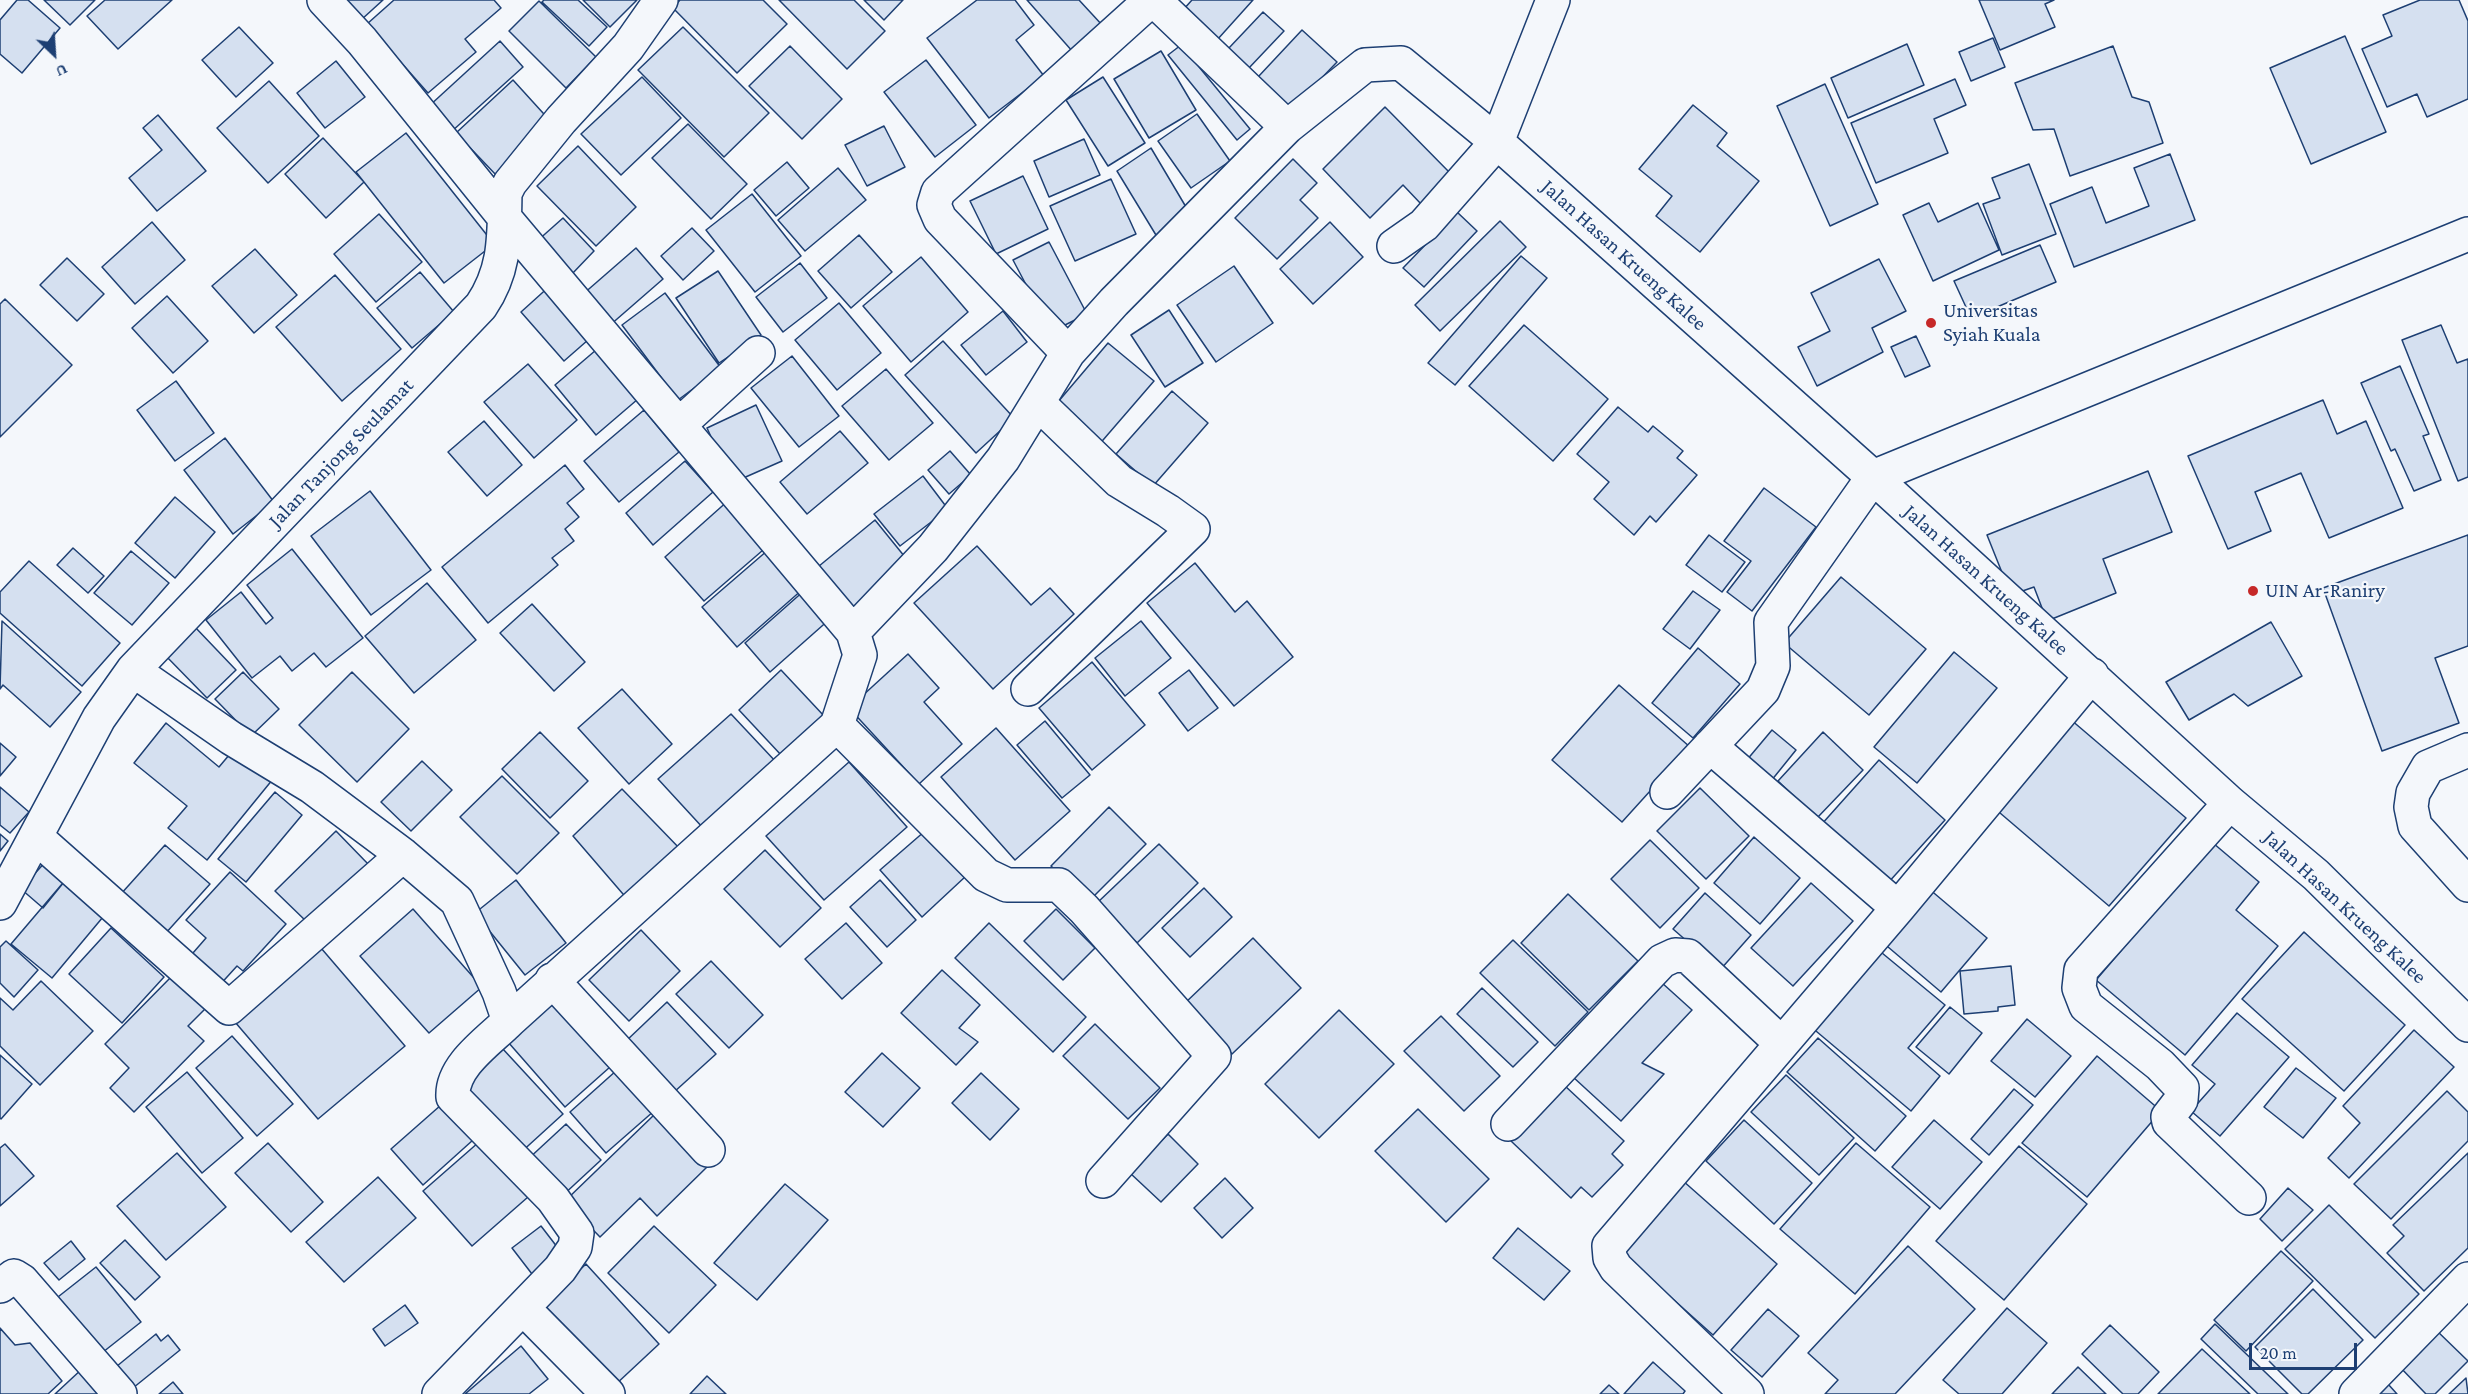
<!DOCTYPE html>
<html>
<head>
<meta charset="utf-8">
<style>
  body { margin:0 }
  #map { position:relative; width:2468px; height:1394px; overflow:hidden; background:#f4f7fb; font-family:"Crimson Pro",serif }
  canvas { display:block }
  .north { position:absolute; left:24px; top:24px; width:60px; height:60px; -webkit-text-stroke:4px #f4f7fb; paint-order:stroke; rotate:155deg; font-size:16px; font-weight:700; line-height:24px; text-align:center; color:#1d3f73 }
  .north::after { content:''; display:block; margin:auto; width:21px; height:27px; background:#1d3f73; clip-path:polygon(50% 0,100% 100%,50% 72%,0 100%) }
  .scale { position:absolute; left:2249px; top:1343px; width:108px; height:27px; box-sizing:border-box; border:3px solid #1d3f73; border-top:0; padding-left:8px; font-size:18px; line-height:21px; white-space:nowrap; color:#1d3f73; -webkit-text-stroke:4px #f4f7fb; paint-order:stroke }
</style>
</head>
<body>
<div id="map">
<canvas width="2468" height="1394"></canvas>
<div class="north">U</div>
<div class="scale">20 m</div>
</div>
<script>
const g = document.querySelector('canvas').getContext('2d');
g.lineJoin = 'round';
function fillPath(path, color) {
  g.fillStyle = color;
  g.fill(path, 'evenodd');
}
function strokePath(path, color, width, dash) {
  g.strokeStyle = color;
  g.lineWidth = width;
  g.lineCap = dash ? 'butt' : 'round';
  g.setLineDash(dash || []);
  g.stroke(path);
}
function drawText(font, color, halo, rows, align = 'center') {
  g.font = font + ' "Crimson Pro",serif';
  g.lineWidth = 4.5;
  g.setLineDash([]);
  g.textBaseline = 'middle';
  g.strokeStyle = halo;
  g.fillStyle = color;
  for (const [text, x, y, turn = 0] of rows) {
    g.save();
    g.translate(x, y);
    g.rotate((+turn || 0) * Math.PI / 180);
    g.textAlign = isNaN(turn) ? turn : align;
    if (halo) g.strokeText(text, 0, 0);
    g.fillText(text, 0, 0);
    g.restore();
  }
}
const building = new Path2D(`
  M17,0H28L60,28L22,73L0,54V20Z
  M44,0H95L70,25Z
  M105,0H172L118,49L87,16Z
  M343,0H383L361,20Z
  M394,0H494L501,8L465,39L476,52L428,93L367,24Z
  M544,0H578L607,27L589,46L542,2Z
  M583,0H637L610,27Z
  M680,0H763L787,24L737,73L673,8Z
  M779,0H854L885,31L847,69Z
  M864,0H903L884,20Z
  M977,0H1015L1034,25L1016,40L1044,76L989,118L927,38Z
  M1027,0H1079L1103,26L1073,52Z
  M1192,0H1253L1217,40L1183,10Z
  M1979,0H2054L2045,4L2055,27L2000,50Z
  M2420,0H2459L2468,21V99L2427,117L2417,94L2387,107L2362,49L2392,36L2383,15Z
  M539,1L596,57L566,88L509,31Z
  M1263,12L1284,31L1248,69L1228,49Z
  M239,27L273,63L236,97L202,60Z
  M683,27L769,113L724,157L638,70Z
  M1302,30L1337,62L1292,109L1258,77Z
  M2345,36L2386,132L2311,164L2270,68Z
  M1993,38L2005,67L1971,81L1959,52Z
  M500,41L523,67L451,132L428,107Z
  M1907,44L1924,85L1848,118L1831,78Z
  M1181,45L1250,129L1237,140L1168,55Z
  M790,46L842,99L802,139L749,86Z
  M2113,46L2132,97L2149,102L2163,143L2070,176L2054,129L2033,130L2015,83Z
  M1161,51L1196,110L1149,138L1114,79Z
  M926,60L976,125L935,157L884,92Z
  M336,61L365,97L325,128L297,93Z
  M642,77L681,118L621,175L581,134Z
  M1103,77L1145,143L1108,166L1066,100Z
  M1955,79L1966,105L1934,119L1948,153L1876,183L1851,123Z
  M513,80L553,124L497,176L456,133Z
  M269,81L319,136L268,183L217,128Z
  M1825,84L1878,204L1830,226L1777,106Z
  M1693,105L1727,133L1717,146L1759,181L1700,252L1656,216L1672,196L1639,169Z
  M1385,107L1452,175L1422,205L1403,185L1370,218L1323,169Z
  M1197,114L1230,161L1191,188L1158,141Z
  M158,115L206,171L157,211L129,178L162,150L143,128Z
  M688,124L747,184L711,219L652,158Z
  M884,126L905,167L867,186L845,145Z
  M406,133L494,244L444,283L356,172Z
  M323,138L364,182L326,218L285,174Z
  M1084,139L1100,175L1049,197L1034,161Z
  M578,146L636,207L596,246L537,186Z
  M1151,148L1186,207L1159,240L1117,171Z
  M2170,154L2195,220L2074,267L2050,204L2092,187L2106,223L2149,206L2134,168Z
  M1293,159L1317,183L1300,200L1318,218L1277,259L1235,218Z
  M787,162L809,188L776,216L754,190Z
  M2029,164L2056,234L2002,255L1983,204L2000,198L1992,178Z
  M838,168L866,200L805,251L778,220Z
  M1023,176L1048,229L996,254L970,201Z
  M1111,179L1136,234L1075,261L1050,206Z
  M752,194L801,256L755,292L706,230Z
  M1929,203L1938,222L1978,203L1999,250L1933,281L1903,215Z
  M1457,212L1477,231L1424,287L1403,268Z
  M379,214L422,262L376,302L334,254Z
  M563,218L594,251L571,275L536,242Z
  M1500,221L1526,247L1440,331L1415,305Z
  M152,222L185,260L135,304L102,267Z
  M1330,222L1363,257L1313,304L1280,269Z
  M692,228L714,251L683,280L661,256Z
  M859,235L892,272L851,308L818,271Z
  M1049,242L1087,314L1051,332L1013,260Z
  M2040,245L2056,282L1971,318L1954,281Z
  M636,248L663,279L609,326L582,295Z
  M255,249L297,295L254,333L212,286Z
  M1521,256L1547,278L1455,385L1428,363Z
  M921,257L968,312L911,362L863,306Z
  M67,258L104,294L77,321L40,285Z
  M1879,259L1906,311L1872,328L1883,352L1817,386L1798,347L1830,331L1811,293Z
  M800,263L827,298L783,332L756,297Z
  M1234,266L1273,323L1216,362L1177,305Z
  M718,271L761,335L719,363L676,298Z
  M420,272L454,312L412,348L377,308Z
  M335,275L401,349L342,401L276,327Z
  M552,284L596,333L564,361L521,312Z
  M665,293L721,368L678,400L622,325Z
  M167,296L208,341L173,373L132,328Z
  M5,299L72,365L0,437V304Z
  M839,303L881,353L837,390L795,340Z
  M1169,310L1203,363L1165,387L1131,335Z
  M1003,311L1027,342L986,375L961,345Z
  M1524,325L1608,399L1553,461L1469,386Z
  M2441,325L2457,363L2468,359V477L2458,481L2402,340Z
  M1916,336L1930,366L1905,377L1891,347Z
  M943,341L1014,418L976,453L905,375Z
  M1108,343L1154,381L1097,447L1052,409Z
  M596,350L638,399L596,435L555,385Z
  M792,356L839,416L799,447L751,388Z
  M528,364L577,420L534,458L484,402Z
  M2400,366L2429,434L2423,436L2441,480L2414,491L2395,449L2391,451L2361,383Z
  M886,369L933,423L889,460L842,406Z
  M176,381L214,433L175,461L137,410Z
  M1172,391L1208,423L1153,486L1116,454Z
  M2323,400L2337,434L2366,421L2403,508L2329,538L2301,473L2255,492L2271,531L2228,549L2188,456Z
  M756,405L782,461L732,483L707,428Z
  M1618,407L1648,432L1653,426L1683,451L1677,458L1697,475L1656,522L1650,516L1634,535L1594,499L1609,482L1577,454Z
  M644,410L679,452L619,502L584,461Z
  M484,421L522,465L487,496L448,452Z
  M840,431L868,463L807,514L780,482Z
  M225,438L274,502L233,534L184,470Z
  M950,451L971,475L949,494L928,470Z
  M685,461L713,492L653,545L626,513Z
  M565,465L584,489L567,503L579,517L565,529L574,541L552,558L558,565L488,623L442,567Z
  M2148,471L2172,532L2103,559L2116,593L2047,621L2034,587L2011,595L1987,535Z
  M923,476L948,509L900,546L874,514Z
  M1764,488L1816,527L1752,611L1727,592L1751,561L1724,541Z
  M370,491L431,570L371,615L311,536Z
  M175,497L215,532L175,578L135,543Z
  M730,499L770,544L704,601L665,557Z
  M875,520L909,562L847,613L813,571Z
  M1709,535L1745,562L1722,592L1686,565Z
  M2468,535V646L2435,658L2459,723L2382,751L2323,588Z
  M977,546L1031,605L1050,588L1074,614L993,689L914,603Z
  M73,548L104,576L88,593L57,565Z
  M292,549L363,638L326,667L314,653L292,671L280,656L252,678L206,620L241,592L266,624L273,618L247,585Z
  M768,550L803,589L737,647L702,607Z
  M131,551L169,583L132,625L94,593Z
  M29,561L120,643L82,686L0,613V592Z
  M1195,563L1235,612L1247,601L1293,657L1234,706L1147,603Z
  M1841,577L1926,649L1869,715L1784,643Z
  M427,583L476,640L414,693L365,636Z
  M806,589L831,618L770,672L745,643Z
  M1693,591L1720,610L1690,649L1663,629Z
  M532,604L585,662L554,691L500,633Z
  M2,621L81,692L50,727L3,685L0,689Z
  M1141,621L1171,658L1125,696L1095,658Z
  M2271,622L2302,676L2248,706L2234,694L2189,720L2166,682Z
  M194,626L236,670L207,698L164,654Z
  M1698,648L1740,684L1693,738L1652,703Z
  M1954,652L1997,688L1917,783L1874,747Z
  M908,654L939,688L924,702L962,744L919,784L849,708Z
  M1092,662L1145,725L1092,770L1039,708Z
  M781,670L825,717L782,756L739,710Z
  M1189,670L1218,708L1188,731L1159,693Z
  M243,672L279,709L251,736L215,699Z
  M352,672L409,729L357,782L299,725Z
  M1619,685L1690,747L1622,822L1552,760Z
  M622,689L672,744L629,784L578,728Z
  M731,714L777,763L704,829L658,779Z
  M2070,719L2186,818L2109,906L1993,807Z
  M1045,721L1090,775L1062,798L1017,745Z
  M166,723L219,767L235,748L273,779L207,860L168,828L187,806L134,763Z
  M996,728L1070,811L1015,860L941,777Z
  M1772,730L1796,750L1771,781L1746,761Z
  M540,732L588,781L550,818L502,769Z
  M1823,732L1863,770L1817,818L1778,781Z
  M0,743L16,757L0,776Z
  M1879,760L1945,820L1887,884L1821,825Z
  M422,761L452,790L411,831L381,802Z
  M849,762L907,827L824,900L766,836Z
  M502,776L559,833L517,874L460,817Z
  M0,787L29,812L10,833L0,825Z
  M1700,788L1749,836L1706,879L1657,831Z
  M622,789L683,852L629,901L573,836Z
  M275,792L302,815L246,882L218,859Z
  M1109,807L1146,844L1088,902L1051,866Z
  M336,831L369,865L309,924L275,891Z
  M925,831L966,876L922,917L880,870Z
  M0,834L8,841L0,851Z
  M1754,837L1800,878L1760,924L1714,883Z
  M1650,840L1699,888L1660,928L1611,879Z
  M2213,843L2259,882L2236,910L2278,946L2185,1055L2096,980Z
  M1159,844L1198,883L1137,943L1097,903Z
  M165,845L210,884L165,934L120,895Z
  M765,850L821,908L780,947L724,889Z
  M47,860L68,877L43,908L21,889Z
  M230,872L286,924L243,971L237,966L217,988L186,961L206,938L186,920Z
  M68,877L108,911L52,978L11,944Z
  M516,880L566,943L525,975L475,913Z
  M880,880L916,920L887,947L850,907Z
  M1811,883L1853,921L1793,986L1751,948Z
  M1204,888L1232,917L1190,957L1162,928Z
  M1928,888L1987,938L1941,992L1881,941Z
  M1705,893L1751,935L1720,970L1673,929Z
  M1568,894L1638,961L1589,1010L1521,943Z
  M413,909L482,987L429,1033L360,956Z
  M1056,909L1095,948L1063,980L1024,941Z
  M846,923L882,963L842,999L805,959Z
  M989,923L1086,1017L1053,1052L955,958Z
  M111,928L164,977L122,1023L69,974Z
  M641,930L680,971L629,1021L589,980Z
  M2304,932L2405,1025L2344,1091L2242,999Z
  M1253,938L1301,988L1232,1054L1184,1004Z
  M1513,940L1588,1012L1555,1046L1480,973Z
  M6,941L38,970L14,997L0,983V947Z
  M321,948L405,1046L318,1119L235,1022Z
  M1876,948L1945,1005L1908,1048L1940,1076L1911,1111L1810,1026Z
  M711,961L763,1015L729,1048L676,994Z
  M2011,966L2015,1005L1998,1007V1011L1964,1014L1960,971Z
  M942,970L980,1005L959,1028L978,1042L956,1065L901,1013Z
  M174,974L208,1006L188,1026L204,1041L134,1112L110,1088L129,1068L105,1044Z
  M41,981L93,1031L40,1085L0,1046V998L13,1010Z
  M1661,982L1692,1010L1642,1063L1664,1074L1621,1121L1573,1077Z
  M1482,988L1538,1042L1513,1067L1457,1014Z
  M553,1002L610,1067L565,1107L508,1042Z
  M667,1002L716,1054L673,1093L625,1042Z
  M1950,1007L1982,1033L1949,1074L1916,1047Z
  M1339,1010L1394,1064L1319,1138L1265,1084Z
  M2237,1013L2289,1057L2220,1136L2191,1111L2215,1084L2192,1065Z
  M1441,1016L1500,1076L1464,1111L1404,1051Z
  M2027,1019L2071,1056L2035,1097L1991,1061Z
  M1095,1024L1160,1088L1128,1119L1063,1056Z
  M2414,1030L2454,1067L2349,1178L2328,1158L2360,1123L2343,1106Z
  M232,1036L293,1104L257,1136L196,1068Z
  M1818,1038L1906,1116L1875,1151L1787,1072Z
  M502,1048L563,1114L518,1155L457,1089Z
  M882,1053L920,1088L883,1127L845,1092Z
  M0,1055L32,1084L1,1119L0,1118Z
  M2097,1056L2161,1111L2087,1197L2022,1143Z
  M2296,1068L2336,1098L2303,1138L2264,1107Z
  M617,1070L654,1111L606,1153L570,1112Z
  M187,1072L243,1138L202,1173L146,1107Z
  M981,1073L1019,1109L990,1140L952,1103Z
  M1786,1075L1854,1138L1819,1175L1751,1112Z
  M1564,1085L1624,1141L1612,1154L1623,1165L1592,1197L1581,1187L1571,1198L1511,1141Z
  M2014,1089L2033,1105L1989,1155L1971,1139Z
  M2447,1091L2468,1112V1141L2391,1219L2354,1184Z
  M441,1105L473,1140L423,1185L391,1149Z
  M1418,1109L1489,1179L1446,1222L1375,1151Z
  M655,1114L707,1167L657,1216L640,1198L600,1237L565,1201Z
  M1744,1120L1812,1183L1774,1224L1706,1161Z
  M1934,1120L1982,1162L1940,1209L1892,1167Z
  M566,1124L601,1160L561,1197L526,1161Z
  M1168,1134L1198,1164L1161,1202L1130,1173Z
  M479,1142L528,1197L472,1246L423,1191Z
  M268,1143L323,1202L291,1232L235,1173Z
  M1856,1143L1930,1207L1855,1294L1780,1229Z
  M5,1144L34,1176L0,1206V1148Z
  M2019,1146L2087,1204L2004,1300L1936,1241Z
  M177,1153L226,1207L166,1260L117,1206Z
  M2468,1153V1248L2424,1291L2387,1253L2404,1236L2393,1225Z
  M378,1177L416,1218L344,1282L306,1242Z
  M1225,1178L1253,1208L1222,1238L1194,1208Z
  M1682,1180L1777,1264L1713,1335L1619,1251Z
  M785,1184L828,1220L757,1300L714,1263Z
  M2288,1188L2313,1210L2282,1241L2260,1219Z
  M2329,1205L2419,1294L2375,1338L2285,1249Z
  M541,1226L561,1252L532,1274L512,1248Z
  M654,1226L716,1285L669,1333L608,1273Z
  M1518,1228L1570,1271L1544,1300L1493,1258Z
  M125,1240L160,1277L135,1300L100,1263Z
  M71,1241L85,1259L59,1280L44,1263Z
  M1908,1246L1975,1309L1895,1394H1825L1838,1380L1808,1353Z
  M2281,1251L2313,1281L2246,1351L2214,1320Z
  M586,1264L659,1344L614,1386L541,1306Z
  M96,1267L141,1322L93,1360L49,1304Z
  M2313,1289L2363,1340L2308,1394H2302L2255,1347Z
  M405,1305L418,1323L385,1346L373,1329Z
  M2007,1308L2047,1343L2002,1394H1959L1943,1380Z
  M1768,1309L1799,1336L1762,1377L1731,1350Z
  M2215,1324L2288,1394H2258L2201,1339Z
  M2110,1325L2159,1372L2138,1394H2123L2082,1354Z
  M0,1328L15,1345L30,1343L62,1381L48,1394H0Z
  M2434,1328L2468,1361L2435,1394H2426L2397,1364Z
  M156,1334L161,1341L168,1335L180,1350L128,1392L111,1371Z
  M521,1346L548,1379L529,1394H465Z
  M2202,1349L2250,1394H2158Z
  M1653,1362L1685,1391L1683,1394H1624Z
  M2078,1367L2106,1394H2052Z
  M83,1368L107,1394H55Z
  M707,1376L726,1394H690Z
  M2466,1378L2468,1394H2449Z
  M173,1382L183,1394H159Z
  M2388,1384L2397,1394H2377Z
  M1609,1385L1619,1394H1600Z`);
const minor = new Path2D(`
  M324,0L362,41L504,217L853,632L860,655L837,725
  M1154,0L1287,127
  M1394,246L1424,225L1497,142L1553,0
  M1068,353L940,219L934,205L938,192L1151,0
  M680,424L758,353
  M853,632L933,548L1003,459L1068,353L1114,302L1287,127L1365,65L1401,63L1497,142L1873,477L2230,803L2316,875L2468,1025
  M133,670L231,738L312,787L403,855L457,901L499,992L509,1021L837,725L986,875L1007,885H1059L1084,909L1214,1056L1103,1181
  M1028,689L1193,529L1168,511L1119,481L1039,404
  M1710,746L1898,908
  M2468,750L2428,767L2413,793L2411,807L2415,826L2468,885
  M1667,792L1763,690L1773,666L1771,622L1873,477L2468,234
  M2230,803L2081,970L2079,988L2086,1006L2160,1065L2182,1088L2181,1100L2168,1117L2169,1122L2249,1198
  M36,837L229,1008L403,855
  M0,903L99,718L133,670L481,306C506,269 504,236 505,193L510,183L561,120L628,47L661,0
  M552,980L708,1150
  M1508,1124L1662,961L1675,955L1688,956L1781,1043
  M0,1286L14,1276L22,1281L120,1394
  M524,1309L608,1394
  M439,1394L560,1269L575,1247L577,1233L553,1199L453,1097C451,1066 489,1041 509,1021
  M1747,1394L1616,1268L1610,1258L1609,1246L1898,908L2092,675
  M2356,1394L2468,1279`);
const markers = [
  [1931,323,6,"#c62828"],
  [2253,591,6,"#c62828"]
];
const streetNames = [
  ["Jalan Hasan Krueng Kalee",1624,255,42],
  ["Jalan Tanjong Seulamat",341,453,-46],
  ["Jalan Hasan Krueng Kalee",1986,580,42],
  ["Jalan Hasan Krueng Kalee",2345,907,43]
];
const poiNames = [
  ["Universitas",1943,311],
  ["Syiah Kuala",1943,335],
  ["UIN Ar-Raniry",2265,591]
];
fillPath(building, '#d5e0f0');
strokePath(building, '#1d3f73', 1.5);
strokePath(minor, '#1d3f73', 36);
strokePath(minor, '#f4f7fb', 33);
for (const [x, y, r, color] of markers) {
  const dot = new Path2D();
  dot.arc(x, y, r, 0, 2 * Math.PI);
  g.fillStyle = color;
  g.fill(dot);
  strokePath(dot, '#f4f7fb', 2);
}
drawText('21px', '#1d3f73', '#f4f7fb', streetNames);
drawText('21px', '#1d3f73', '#f4f7fb', poiNames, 'left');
</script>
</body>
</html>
